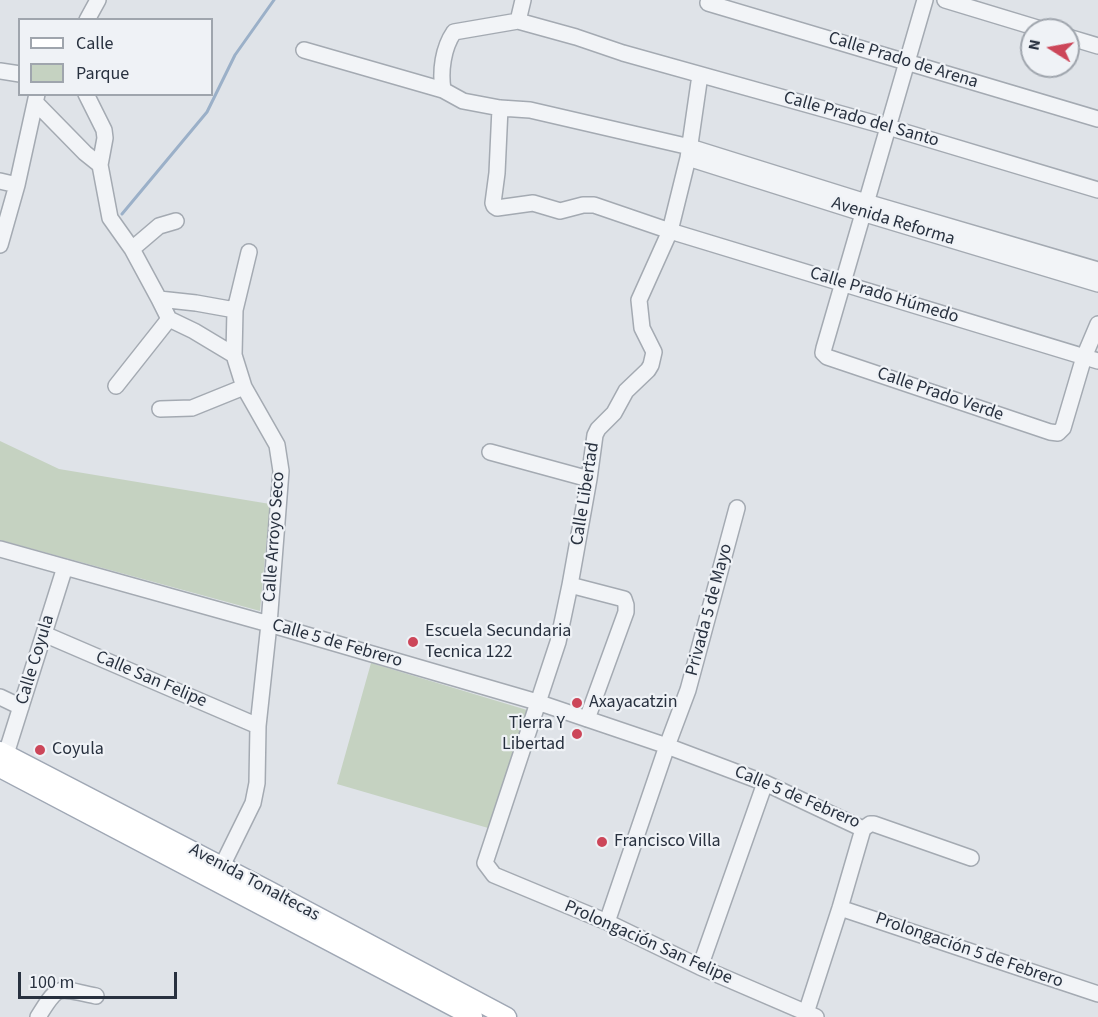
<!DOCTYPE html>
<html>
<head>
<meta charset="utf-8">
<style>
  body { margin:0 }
  #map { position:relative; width:1098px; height:1017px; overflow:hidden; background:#dfe3e8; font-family:"Source Sans 3",sans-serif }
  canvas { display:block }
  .legend { position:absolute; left:18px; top:18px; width:195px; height:78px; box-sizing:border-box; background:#eff2f6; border:2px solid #9fa5ad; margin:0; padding:8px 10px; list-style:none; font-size:18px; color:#28313f }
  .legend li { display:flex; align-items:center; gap:12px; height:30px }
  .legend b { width:30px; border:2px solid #9fa5ad }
  .north { position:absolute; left:1020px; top:18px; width:60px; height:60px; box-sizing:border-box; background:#eff2f6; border:2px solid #9fa5ad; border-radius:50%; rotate:281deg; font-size:16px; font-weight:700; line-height:24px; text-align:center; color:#28313f }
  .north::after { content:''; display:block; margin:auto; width:21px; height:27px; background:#cc4659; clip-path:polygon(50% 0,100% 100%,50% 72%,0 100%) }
  .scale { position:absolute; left:18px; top:972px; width:159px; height:27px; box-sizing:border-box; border:3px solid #28313f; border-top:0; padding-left:8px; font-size:18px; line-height:21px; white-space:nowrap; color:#28313f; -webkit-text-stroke:4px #eff2f6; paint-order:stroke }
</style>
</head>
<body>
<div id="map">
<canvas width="1098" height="1017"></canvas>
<ul class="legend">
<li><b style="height:8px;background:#fff"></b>Calle</li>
<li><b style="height:16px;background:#c5d2c1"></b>Parque</li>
</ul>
<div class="north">N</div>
<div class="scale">100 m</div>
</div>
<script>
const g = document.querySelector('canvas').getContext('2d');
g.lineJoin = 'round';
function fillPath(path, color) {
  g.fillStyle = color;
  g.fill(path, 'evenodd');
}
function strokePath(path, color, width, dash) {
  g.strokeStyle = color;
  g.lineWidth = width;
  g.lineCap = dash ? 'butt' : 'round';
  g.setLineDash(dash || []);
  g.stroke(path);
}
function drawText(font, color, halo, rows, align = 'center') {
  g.font = font + ' "Source Sans 3",sans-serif';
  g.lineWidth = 4.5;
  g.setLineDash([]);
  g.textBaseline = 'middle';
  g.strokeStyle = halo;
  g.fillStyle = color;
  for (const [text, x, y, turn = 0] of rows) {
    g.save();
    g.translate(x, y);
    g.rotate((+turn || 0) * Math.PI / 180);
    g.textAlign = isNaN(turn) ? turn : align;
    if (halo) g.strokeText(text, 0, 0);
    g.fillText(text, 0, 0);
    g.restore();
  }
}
const green = new Path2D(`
  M0,441L59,469L270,504L260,611L0,540Z
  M371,663L527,710L495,830L337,784Z`);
const stream = new Path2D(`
  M122,214L207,112L235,55L274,0`);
const minor = new Path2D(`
  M925,0L824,348L823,353L827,357L1050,432L1058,433L1063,428L1084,357L1098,324
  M945,0L1044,30
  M708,3L1098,119
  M87,20L98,0
  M518,21L523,0
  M1068,37L1098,46
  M304,50L443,90
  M0,71L20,74
  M700,75L688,158L670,231L639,300L642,328L654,352L651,365L648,370L626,391L614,413L598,429L595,435L589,479L570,585L558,642L485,863L494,875L607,922L700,967L816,1017
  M86,94L104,130L105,138L100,165L110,218L132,249L159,299L169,319L194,331L234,355
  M36,103L85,153L100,165
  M500,108L497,173L493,203L494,206L497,208L533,203L560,211L583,205H594L670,231L1098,361
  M688,158L862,213L1098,284
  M0,181L17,185
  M1098,190L888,127L623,53L576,37L518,21L454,32C443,48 440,71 443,90L463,101L500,108L530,110L690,147L866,202L1098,270
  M0,245L17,185L37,94
  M132,249L159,226L176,221
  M159,299L196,303L235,310
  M116,386L169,319
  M160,409L192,408L244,387
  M490,452L589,479
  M0,549L269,624L537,702L667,746L765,783L863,829L870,824H874L971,858
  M570,585L624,599L626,605V612L587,719
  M44,634L258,726
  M0,697L21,707
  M6,754L65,567
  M222,866L253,803L257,783L258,726L269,624L281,471L277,445L244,387L234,355L235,310L249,252
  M840,908L1098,994
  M607,922L667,746L688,690L737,508
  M700,967L765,783
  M806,1013L840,908L863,829
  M38,1017C60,981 58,989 96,996`);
const major = new Path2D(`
  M0,751L268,890L507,1017
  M0,768L473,1017`);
const markers = [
  [413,642,6,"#cc4659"],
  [577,703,6,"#cc4659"],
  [577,734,6,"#cc4659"],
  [40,750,6,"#cc4659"],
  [602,842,6,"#cc4659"]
];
const streetNames = [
  ["Calle Prado de Arena",903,61,17],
  ["Calle Prado del Santo",861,120,16],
  ["Avenida Reforma",893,222,17],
  ["Calle Prado Húmedo",884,296,17],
  ["Calle Prado Verde",940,395,19],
  ["Calle Libertad",586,494,-81],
  ["Calle Arroyo Seco",275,537,-86],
  ["Privada 5 de Mayo",710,610,-75],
  ["Calle 5 de Febrero",337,644,16],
  ["Calle Coyula",36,660,-73],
  ["Calle San Felipe",151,680,23],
  ["Calle 5 de Febrero",797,798,23],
  ["Avenida Tonaltecas",254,883,28],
  ["Prolongación San Felipe",648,943,24],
  ["Prolongación 5 de Febrero",969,951,19]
];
const poiNames = [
  ["Escuela Secundaria",425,632],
  ["Tecnica 122",425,653],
  ["Axayacatzin",589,703],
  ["Tierra Y",565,724,"right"],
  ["Libertad",565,745,"right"],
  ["Coyula",52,750],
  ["Francisco Villa",614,842]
];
fillPath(green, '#c5d2c1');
strokePath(stream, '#9bb0c8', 3);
strokePath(minor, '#a4aab2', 18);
strokePath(major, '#9fa7b4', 21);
strokePath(minor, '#f2f4f7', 15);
strokePath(major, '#fff', 18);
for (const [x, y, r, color] of markers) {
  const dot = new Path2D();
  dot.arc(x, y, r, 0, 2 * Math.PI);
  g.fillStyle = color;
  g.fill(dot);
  strokePath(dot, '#eff2f6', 2);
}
drawText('18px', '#28313f', '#eff2f6', streetNames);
drawText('18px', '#28313f', '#eff2f6', poiNames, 'left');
</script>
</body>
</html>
